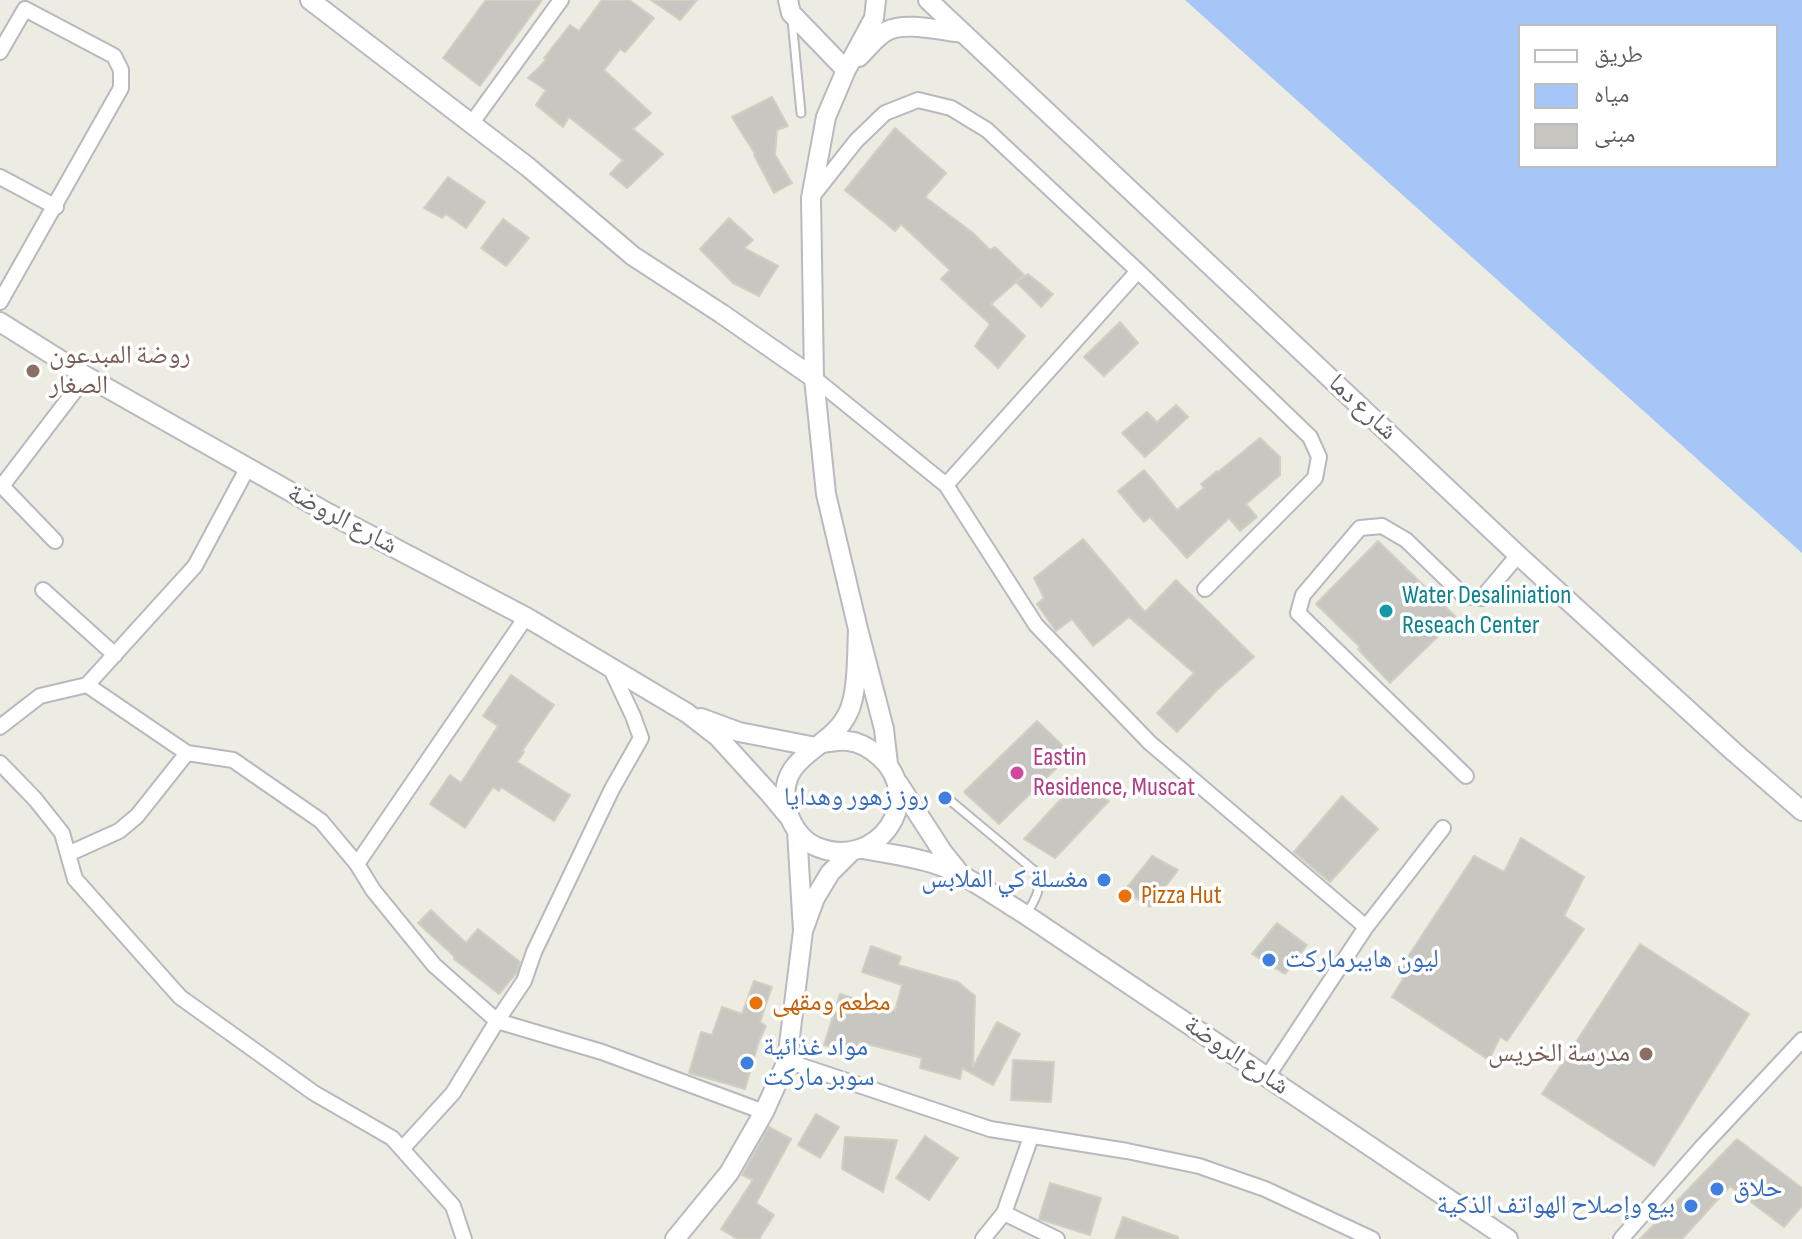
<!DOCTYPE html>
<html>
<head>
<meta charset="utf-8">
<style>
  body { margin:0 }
  #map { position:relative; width:1802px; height:1239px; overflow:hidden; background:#ecece3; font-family:"Sofia Sans Condensed","Noto Naskh Arabic",sans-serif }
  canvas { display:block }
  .legend { position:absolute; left:1518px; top:24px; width:260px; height:144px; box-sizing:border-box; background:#fff; border:2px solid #bdbec0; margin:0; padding:10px 14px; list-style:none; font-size:24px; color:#5b5d62 }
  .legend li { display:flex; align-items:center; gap:16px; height:40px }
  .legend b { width:40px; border:2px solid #bdbec0 }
</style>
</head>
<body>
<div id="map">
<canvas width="1802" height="1239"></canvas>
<ul class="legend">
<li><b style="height:10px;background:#fff"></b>طريق</li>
<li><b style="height:22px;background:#a7c6f8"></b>مياه</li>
<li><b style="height:22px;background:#c8c6c0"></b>مبنى</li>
</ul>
</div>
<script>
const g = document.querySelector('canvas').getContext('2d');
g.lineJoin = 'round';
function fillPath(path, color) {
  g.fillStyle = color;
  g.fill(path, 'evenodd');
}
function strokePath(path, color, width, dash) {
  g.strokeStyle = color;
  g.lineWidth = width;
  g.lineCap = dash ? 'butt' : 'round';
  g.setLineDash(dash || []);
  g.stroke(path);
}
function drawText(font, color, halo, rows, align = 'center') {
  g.font = font + ' "Sofia Sans Condensed","Noto Naskh Arabic",sans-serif';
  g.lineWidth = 7;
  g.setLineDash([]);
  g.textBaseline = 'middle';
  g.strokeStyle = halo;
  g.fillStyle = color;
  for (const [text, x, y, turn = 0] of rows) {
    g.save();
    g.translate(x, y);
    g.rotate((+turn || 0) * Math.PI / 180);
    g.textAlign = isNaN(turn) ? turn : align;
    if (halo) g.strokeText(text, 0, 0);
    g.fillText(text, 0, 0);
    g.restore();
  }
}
const water = new Path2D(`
  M1185,0H1802V553ZM1520,26H1776V166H1520Z`);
const building = new Path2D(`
  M486,0H542L480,86L443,58Z
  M602,0H629L654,18L625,52L620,49L604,70L651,113L633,129L663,154L627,188L610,174L623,160L569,117L563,127L536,105L546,90L528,78L546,60L544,58L570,25L579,31Z
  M651,0H697L680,20Z
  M772,97L788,126L777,130L775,155L792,183L774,193L754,155L755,154L732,117Z
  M895,128L946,173L925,197L973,233L990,250L995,247L1024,275L991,304L1025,336L998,368L975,346L990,324L941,279L950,270L901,224L895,231L845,190Z
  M448,177L485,202L466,228L446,214L442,218L424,208Z
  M729,218L753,240L744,248L778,266L759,296L733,283L700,249Z
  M503,219L529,238L506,266L481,248Z
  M1028,274L1053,294L1041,307L1016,282Z
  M1120,322L1138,343L1104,376L1084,357Z
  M1176,405L1188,417L1145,457L1122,433L1147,412L1157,422Z
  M1260,438L1280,457V475L1246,504L1257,517L1240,531L1229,518L1187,558L1150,517L1144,522L1118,491L1144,470L1177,510L1204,488L1201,484L1217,471L1218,472Z
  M1083,539L1145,612L1176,580L1254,657L1217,690L1177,732L1157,713L1194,673L1129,617L1093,646L1072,619L1056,631L1037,604L1044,598L1034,578Z
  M1378,541L1457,618L1390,683L1358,649L1360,647L1316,604Z
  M511,675L554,705L522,751L524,752L517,762L570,795L554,821L501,787L499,791L493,787L465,828L430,804L450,775L461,783L498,726L483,716Z
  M1037,721L1071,754L999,824L964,792Z
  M1077,782L1109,801L1055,858L1024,839Z
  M1342,796L1378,829L1330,882L1294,852Z
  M1521,838L1584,877L1564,916L1584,929L1507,1041L1500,1037L1489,1060L1392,997L1403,979L1398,972L1474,856L1504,872Z
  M1152,856L1178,870L1150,907L1124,891Z
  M431,910L466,943L478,929L520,962L517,972L499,994L454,959L455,957L418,923Z
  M1277,923L1307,945L1285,974L1252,954Z
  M1640,944L1749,1014L1654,1166L1542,1094Z
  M871,946L901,957L898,965L958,982L975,996L973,1067L997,1022L1020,1034L993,1085L962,1068L960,1079L920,1068L922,1058L859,1042L855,1054L824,1045L840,994L895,1011L902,985L862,972Z
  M754,981L772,987L760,1022L766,1026L759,1041L745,1089L689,1073L701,1032L712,1035L722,1007L742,1014Z
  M1013,1060L1054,1062L1051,1102L1011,1100Z
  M816,1114L839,1127L820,1158L798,1145Z
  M769,1127L791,1139L756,1203L774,1215L759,1239H737L721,1229L753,1180L742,1175Z
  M925,1136L958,1158L929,1200L896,1178Z
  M845,1137L897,1140L883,1192L842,1169Z
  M1737,1139L1802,1188V1206L1784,1227L1730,1186L1682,1239H1640Z
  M1050,1183L1101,1198L1090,1235L1039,1219Z
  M1123,1217L1178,1237V1239H1115Z`);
const lane = new Path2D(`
  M792,20L801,113
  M946,797L1036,872C1042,890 1036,898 1027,913`);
const street = new Path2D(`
  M0,52L25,9L114,56L121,70V88L0,302
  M471,124L561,0
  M0,177L56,207
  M811,198L856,141L885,113L918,100L951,108L987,130L1138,271L1310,437L1319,457L1315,478L1205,589
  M814,378L946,485L1036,625L1150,743L1366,927
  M946,485L1138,271
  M55,541L2,486L86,376
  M43,590L115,655
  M87,685L195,566L248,467
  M0,727L40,696L87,685L187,753L233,760L321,821L357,864L373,890L434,965L497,1021L602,1052L764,1112
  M0,763L35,799L62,833L75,879L180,997L314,1093L392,1138L453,1206L464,1239
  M1466,776L1298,613L1303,595L1360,528L1382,526L1406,540L1464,596L1482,598L1518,555
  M68,854L119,831L137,816L187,753
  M357,864L526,617
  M787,1061L990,1129L1127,1151L1199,1166L1265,1189L1372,1239
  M1267,1077L1366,927L1443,828
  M402,1149L453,1093L497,1021L524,981L534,952L612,789L641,738L633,716L610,667
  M1004,1213L1057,1239
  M983,1239L1004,1213L1031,1137
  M1621,1239L1702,1147L1802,1040`);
const secondary = new Path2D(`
  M310,0L528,167L633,256L722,314L814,378
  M788,0L791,13L846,70
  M928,0L1518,555L1734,752L1802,811
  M859,57C867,49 877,36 887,31C905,21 943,31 963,33
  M0,322L86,376L328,513L526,617L687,713L718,737L769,793L789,817
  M858,629L826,494L814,378L811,198L826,117L846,70L874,18L876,0
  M701,718L739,732L816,747
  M823,743C831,742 840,740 848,741C860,742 871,749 880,757C927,800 877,871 817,847C800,840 789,822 786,804C778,754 831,750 848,713C858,694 857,651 858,629L884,729L888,764
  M898,783L942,851L958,871
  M797,831L803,931L815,898L830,873L851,852
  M863,849C889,854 918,857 943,867C972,878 999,899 1026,915L1508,1239
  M675,1239L729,1173L764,1112L787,1061L803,931`);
const markers = [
  [33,371,8,"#8d6e63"],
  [1386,611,8,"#0f9aa8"],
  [1017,773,8,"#d1479c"],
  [945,798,8,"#3f7fe0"],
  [1104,880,8,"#3f7fe0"],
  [1125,896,8,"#e8710a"],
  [1269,960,8,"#3f7fe0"],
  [756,1003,8,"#e8710a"],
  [1646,1054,8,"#8d6e63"],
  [747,1063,8,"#3f7fe0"],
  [1717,1189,8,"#3f7fe0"],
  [1691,1206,8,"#3f7fe0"]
];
const educationNames = [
  ["روضة المبدعون",49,356],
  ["الصغار",49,386],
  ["مدرسة الخريس",1630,1054,"right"]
];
const streetNames = [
  ["شارع دما",1362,408,43],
  ["شارع الروضة",342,520,28],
  ["شارع الروضة",1236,1056,34]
];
const cultureNames = [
  ["Water Desaliniation",1402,596],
  ["Reseach Center",1402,626]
];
const hotelNames = [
  ["Eastin",1033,758],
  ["Residence, Muscat",1033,788]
];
const shopNames = [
  ["روز زهور وهدايا",929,798],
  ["مغسلة كي الملابس",1088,880],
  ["ليون هايبرماركت",1285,960,"left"],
  ["مواد غذائية",763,1048,"left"],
  ["سوبر ماركت",763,1078,"left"],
  ["حلاق",1733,1189,"left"],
  ["بيع وإصلاح الهواتف الذكية",1675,1206]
];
const foodNames = [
  ["Pizza Hut",1141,896],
  ["مطعم ومقهى",772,1003]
];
fillPath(water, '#a7c6f8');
fillPath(building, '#c8c6c0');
strokePath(building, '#d1cfc2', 2);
strokePath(lane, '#b8b9be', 11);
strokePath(street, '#b8b9be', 18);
strokePath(secondary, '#b8bac0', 22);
strokePath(lane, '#fff', 7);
strokePath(street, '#fff', 14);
strokePath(secondary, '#fff', 18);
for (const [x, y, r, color] of markers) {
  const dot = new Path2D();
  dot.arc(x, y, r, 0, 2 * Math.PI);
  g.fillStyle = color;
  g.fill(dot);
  strokePath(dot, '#fff', 3);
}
drawText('26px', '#785e54', '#fff', educationNames, 'left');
drawText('26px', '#5b5d62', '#fff', streetNames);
drawText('26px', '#0d838f', '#fff', cultureNames, 'left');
drawText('26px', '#b23c85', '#fff', hotelNames, 'left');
drawText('26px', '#366cbe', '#fff', shopNames, 'right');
drawText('26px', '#c56008', '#fff', foodNames, 'left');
</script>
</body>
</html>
